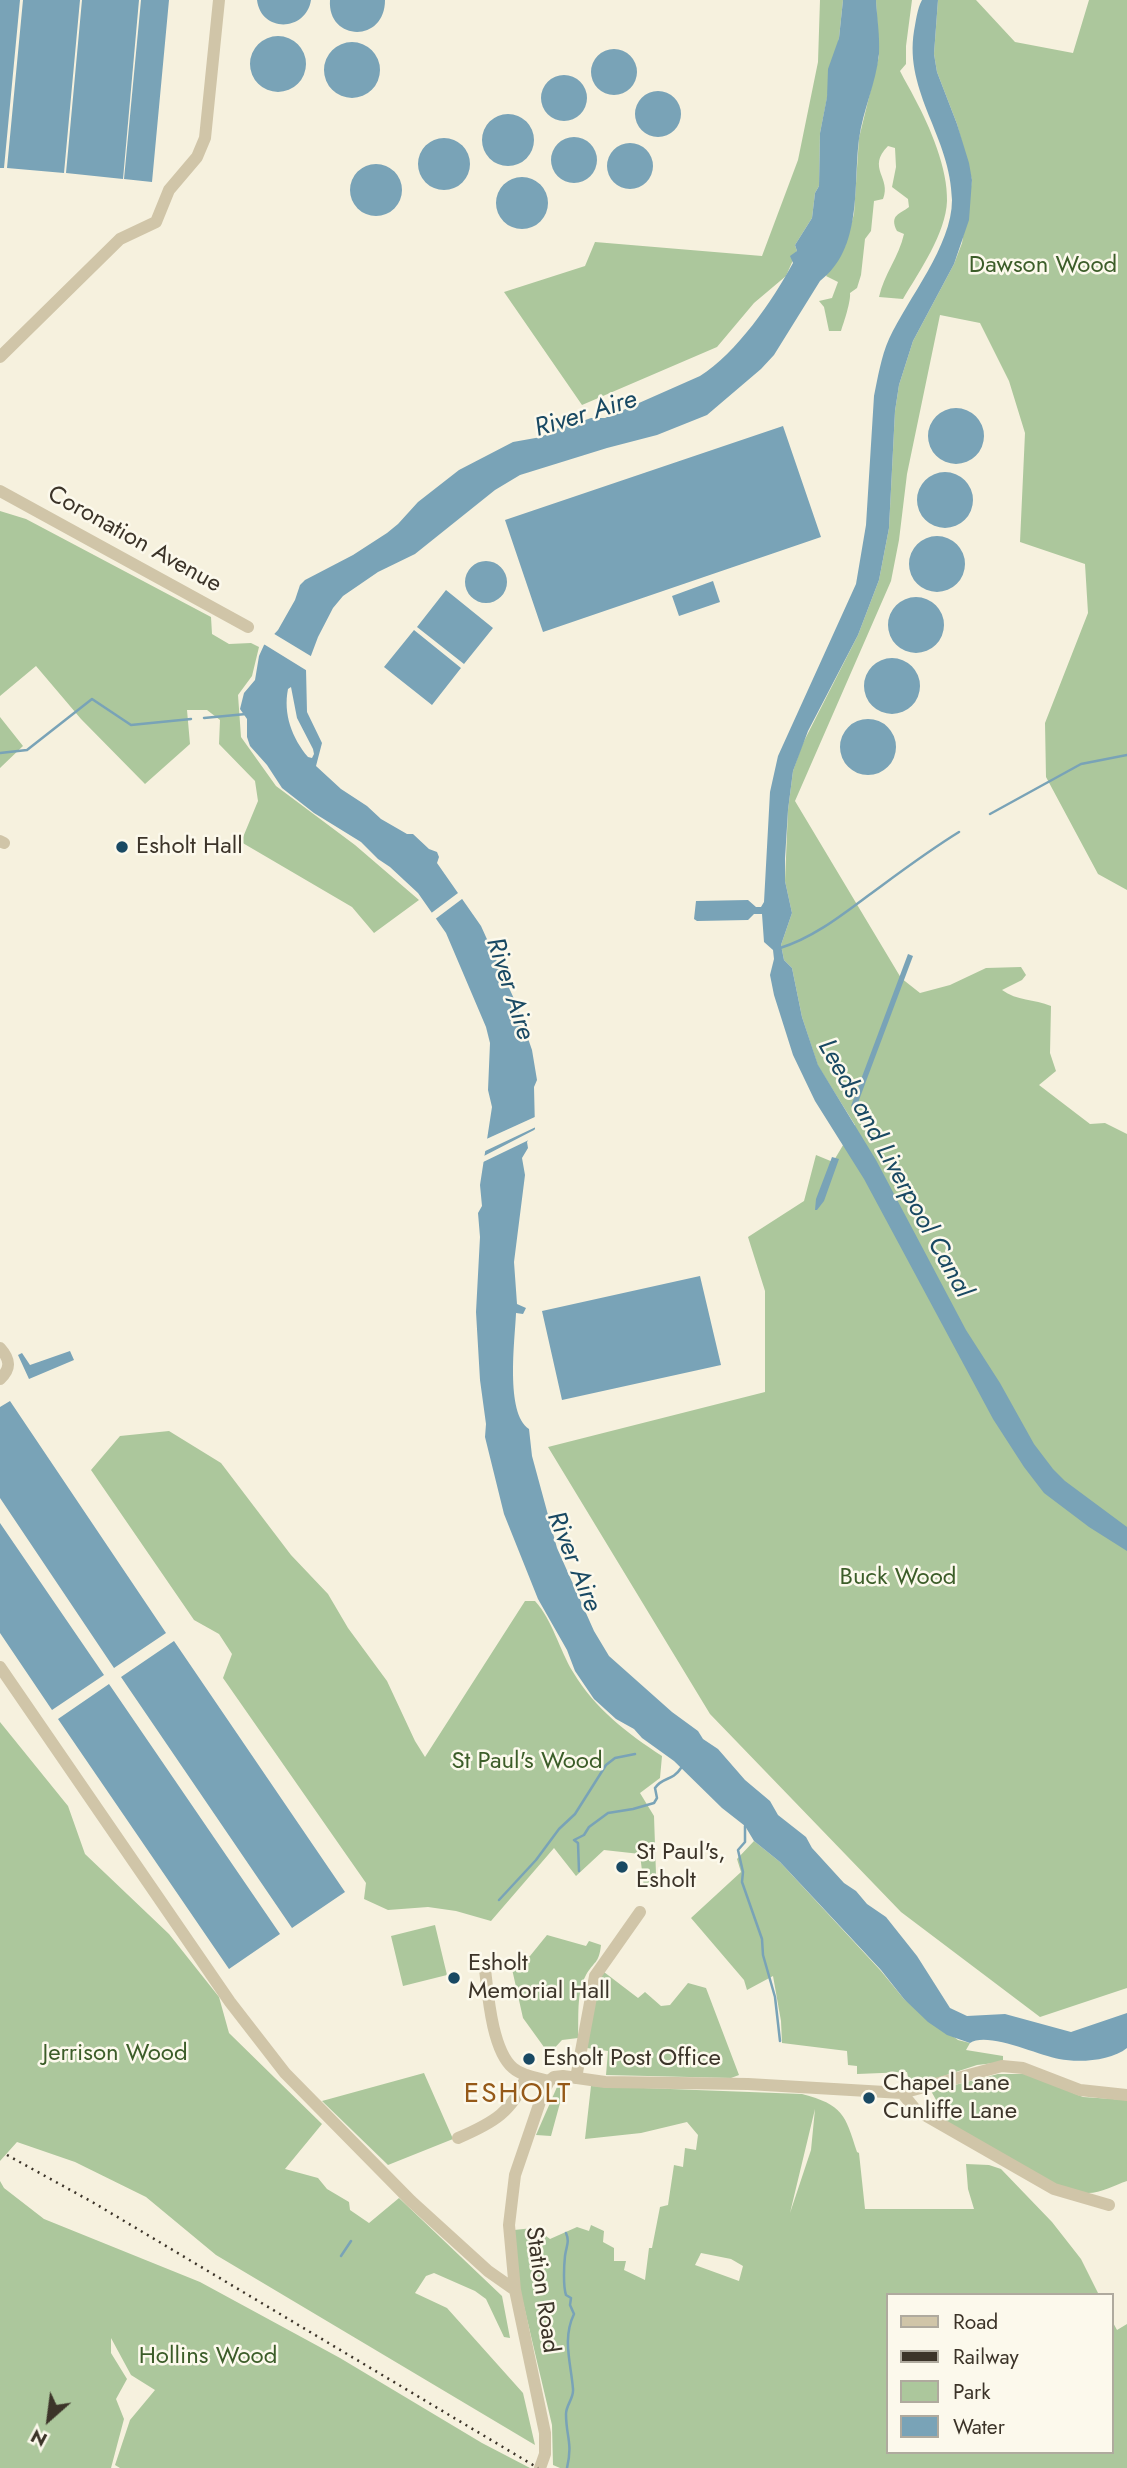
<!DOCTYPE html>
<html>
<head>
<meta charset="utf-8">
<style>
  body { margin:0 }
  #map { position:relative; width:1127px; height:2468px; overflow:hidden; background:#f6f1de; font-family:Jost,sans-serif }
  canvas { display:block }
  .legend { position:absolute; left:886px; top:2293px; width:228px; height:161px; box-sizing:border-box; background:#fcf9ec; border:2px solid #afaa9e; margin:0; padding:9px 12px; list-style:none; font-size:21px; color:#3c3429 }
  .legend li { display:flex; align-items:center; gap:14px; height:35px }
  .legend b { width:35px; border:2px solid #afaa9e }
  .north { position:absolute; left:14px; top:2384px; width:70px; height:70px; -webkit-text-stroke:5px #fcf9ec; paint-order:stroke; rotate:208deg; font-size:19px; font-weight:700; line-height:28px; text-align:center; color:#3c3429 }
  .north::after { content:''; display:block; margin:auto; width:24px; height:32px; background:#3c3429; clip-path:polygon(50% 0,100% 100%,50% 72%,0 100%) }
</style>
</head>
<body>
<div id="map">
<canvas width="1127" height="2468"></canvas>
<ul class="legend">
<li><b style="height:9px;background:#d0c5a8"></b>Road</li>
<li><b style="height:9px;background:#3c3429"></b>Railway</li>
<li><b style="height:19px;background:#acc79c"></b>Park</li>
<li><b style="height:19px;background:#79a3b7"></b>Water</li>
</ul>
<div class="north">N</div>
</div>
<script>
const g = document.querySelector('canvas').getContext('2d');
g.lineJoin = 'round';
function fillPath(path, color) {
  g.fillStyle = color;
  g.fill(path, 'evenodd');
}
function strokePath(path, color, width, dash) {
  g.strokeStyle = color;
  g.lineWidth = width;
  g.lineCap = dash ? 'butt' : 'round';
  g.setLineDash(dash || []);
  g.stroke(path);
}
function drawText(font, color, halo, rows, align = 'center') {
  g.font = font + ' Jost,sans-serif';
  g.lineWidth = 5;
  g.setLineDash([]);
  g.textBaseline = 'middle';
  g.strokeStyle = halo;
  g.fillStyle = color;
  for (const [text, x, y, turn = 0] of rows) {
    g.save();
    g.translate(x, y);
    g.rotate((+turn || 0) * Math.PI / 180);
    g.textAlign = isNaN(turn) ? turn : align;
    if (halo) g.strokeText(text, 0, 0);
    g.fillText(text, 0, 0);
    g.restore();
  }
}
const green = new Path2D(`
  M820,0H843L839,38L820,133L819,186L815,193L812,218L795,245L797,251L786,276L754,303L717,347L582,405L504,292L585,266L595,242L762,256L798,160L818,62Z
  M876,0H912L906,46V64L900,71C905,81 910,89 915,99C930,127 948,169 947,201C946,233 919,272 903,299L879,297C884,274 899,257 904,234L897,231C889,215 900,214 909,207L908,199L892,187L896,167L895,148L888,146C866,168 892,178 883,199L874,201L871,231L865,239L861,275L857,288L850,293C851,301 844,322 841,331H829L824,307L819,301L832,298L838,282L826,276L845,246L854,214L859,138L879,56Z
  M938,0H976L1015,42L1073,53L1089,0H1127V890L1098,874L1046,777L1045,723L1088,613L1085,564L1020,542L1025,433L1009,381L980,323L940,315L907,474L899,540L891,581L795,801L901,978L920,993L950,985L986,968L1021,967L1026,975L1022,980L1002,990C1017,1001 1034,999 1051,1006L1050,1053L1056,1071L1039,1085L1090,1124L1105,1123L1127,1134V1988L1040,2017L901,1912L710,1714L548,1447L765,1392V1291L748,1237L804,1201L816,1155L833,1162L855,1125L818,1066L802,1017L792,968L784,960L781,945L792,913L785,881L788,810L793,771L802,745L858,635L879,580L889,528L895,411L899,385L913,341L954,264L962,243L972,180L957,124L937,72L934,54Z
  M0,511L26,519L211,617L212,634L229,644L251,643L259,647L252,676L238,695L241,737L276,786L355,845L419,900L374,933L352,907L241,842L258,801L255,781L219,744L220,720L207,710H187L190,744L145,784L81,719L36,666L0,696Z
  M0,717L23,746L0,768Z
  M169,1431L221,1463L291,1555L328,1594L348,1628L387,1681L415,1741L425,1757L525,1601H535C553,1621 559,1649 573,1672C595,1709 627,1733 662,1756L660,1778L640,1793L654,1816L656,1874L652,1873L648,1888H644L640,1854L604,1850L576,1876L554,1848L491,1921L456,1911L428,1907L388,1910L364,1899L366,1883L223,1678L232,1654L219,1634L194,1620L91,1470L120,1436Z
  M0,1722L68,1806L85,1854L169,1934L219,1997L229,2033L322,2124L285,2169L318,2178L327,2189L349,2202L350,2210L369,2223L399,2198L502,2296L510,2338L504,2337L486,2299L475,2291L434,2273L426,2276L415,2293L447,2308L523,2393L535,2445L216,2255L146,2197L75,2162L17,2142L0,2161Z
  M754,1841L780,1862L881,1971L904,1999L958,2040L970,2043L966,2050L1003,2056V2062L977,2065L910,2087L907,2072L857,2074V2066L848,2065L847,2051L782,2043L781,2021L773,1976L747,1990L744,1980L691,1918L741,1872L737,1859Z
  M435,1925L447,1975L403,1986L391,1936Z
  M547,1935L586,1946L589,1941L601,1945C599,1964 594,1961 586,1975C576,1993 579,2018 578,2038L562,2040L549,2054L523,2018L512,1969L530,1956Z
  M604,1972L638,1998L645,1992L661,2006L670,2005L688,1983L706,1988L739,2075L731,2078L606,2075L608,2051L587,2048L599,1980Z
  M424,2073L453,2139L388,2165L322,2101Z
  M998,2074H1026L1083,2097L1127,2100V2181C1115,2185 1099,2194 1086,2193C1049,2190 972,2138 937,2118L939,2105L931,2091Z
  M566,2081L551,2136L536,2135L557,2087Z
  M591,2086L802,2094C843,2105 845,2114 857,2152L859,2153L865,2209H974L968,2189L966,2164L989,2165L1001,2169L1052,2222L1081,2259L1099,2295H887V2452H1111V2319L1117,2330L1127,2324V2468H560L553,2465L552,2425L518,2281L514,2230L543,2227L542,2233L550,2239L577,2227L589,2231L591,2225L604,2231L603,2242L614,2248V2261H626L624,2270L645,2280L649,2248H652L660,2207L668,2205L674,2165L683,2167L685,2148L696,2150L698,2135L687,2122L641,2133L585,2139ZM815,2109L811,2150L790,2213ZM701,2253L731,2259L743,2266L739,2281L695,2265Z
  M0,2181L4,2188L44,2219L200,2282L340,2358L482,2443L530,2468H120L115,2465L130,2420L155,2390L131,2375L111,2338V2353L127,2379L116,2399L124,2419L111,2468H0Z`);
const water = new Path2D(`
  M0,0H20L4,168H0Z
  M23,0H80L64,173L7,168Z
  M82,0H139L123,179L66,173Z
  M141,0H169L152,182L124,179Z
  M257,0H311C306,32 261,33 257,0Z
  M330,0H385C385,44 327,41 330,0Z
  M843,0H876C877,18 880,36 879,54C876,83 863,110 859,139C853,186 863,248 820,281L774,355L761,369L707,415L657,435L607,448L520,475L495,490L415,554L378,572L343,596L333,608L318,637L306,669L307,712L322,743L316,766L341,789L367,806L381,819L407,834H413L429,849L437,852L439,857L437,863L481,926L515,1001L532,1050L537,1080L534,1087L535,1129L527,1142L528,1148L522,1158L525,1175L514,1262L517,1304L526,1308L523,1314L516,1313C515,1340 505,1413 529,1429L532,1456L557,1548L594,1631L609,1656L672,1712L698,1731L703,1739L718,1749L745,1780L770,1801L778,1815L806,1837L812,1848L844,1883L856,1891L867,1904L886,1917L917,1956L950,2008L967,2016L1005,2014L1071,2032L1127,2013V2048C1111,2061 1079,2063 1059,2059C1038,2055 987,2031 970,2043L947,2035L928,2022L904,1999L881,1970L780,1862L754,1841L745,1826L722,1808L674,1761L642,1738L634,1729L616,1719L594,1699L575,1671L567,1650L538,1599L504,1514L485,1437L486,1424L480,1380L476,1312L480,1237L478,1213L482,1206L480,1185L492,1107L488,1090L490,1043L486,1027L446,933L418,893L390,867L378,859L361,842L314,813L282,788L267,765L250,746L247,737V719L240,709L244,693L255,680L259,656L264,645L278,630L295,600L300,585L305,580L353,555L387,533L398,524L418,502L459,470L513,442L541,437L572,421L577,423L591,418H605L700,376C736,354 773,300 793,263L790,256L797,251L795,245L812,218L815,193L819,186L820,133L827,97L828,69L839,38ZM291,687L297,718L313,749L314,754L312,758L308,757C292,738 283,714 288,689Z
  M922,0H938L934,54L937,72L957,124L969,163L972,180L969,220L954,264L913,341L899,385L895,411L889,528L879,580L858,635L808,731L793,771L788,810L785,859V881L792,913L781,945L784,960L792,968L802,1017L818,1065L876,1160L966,1330L1000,1383L1034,1444L1053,1469L1065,1481L1127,1527V1551L1089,1527L1044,1493L1024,1467L993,1419L864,1179L815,1101L793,1055L774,995L770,975L774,959L773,950L764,942L762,914H754L748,920L697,921L694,919L696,901L748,900L756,907H761L764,902L770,792L778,756L856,584L866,525L874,396C878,377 881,357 889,339C908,298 952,246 952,200C951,137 904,93 914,31C916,21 917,9 922,0Z
  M250 64a28 28 0 1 1 56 0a28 28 0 1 1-56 0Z
  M324 70a28 28 0 1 1 56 0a28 28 0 1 1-56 0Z
  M591 72a23 23 0 1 1 46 0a23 23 0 1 1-46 0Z
  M541 98a23 23 0 1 1 46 0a23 23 0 1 1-46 0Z
  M635 114a23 23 0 1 1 46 0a23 23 0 1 1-46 0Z
  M482 140a26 26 0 1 1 52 0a26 26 0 1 1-52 0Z
  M551 160a23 23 0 1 1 46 0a23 23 0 1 1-46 0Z
  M418 164a26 26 0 1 1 52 0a26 26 0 1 1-52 0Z
  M607 166a23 23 0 1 1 46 0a23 23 0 1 1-46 0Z
  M350 190a26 26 0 1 1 52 0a26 26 0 1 1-52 0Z
  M496 203a26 26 0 1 1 52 0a26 26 0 1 1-52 0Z
  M928 436a28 28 0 1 1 56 0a28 28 0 1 1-56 0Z
  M783,426L821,537L543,632L505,520Z
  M917 500a28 28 0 1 1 56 0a28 28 0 1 1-56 0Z
  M909 564a28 28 0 1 1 56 0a28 28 0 1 1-56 0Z
  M465 582a21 21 0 1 1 42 0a21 21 0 1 1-42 0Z
  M713,581L720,602L679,616L672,596Z
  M446,590L493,628L464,664L417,627Z
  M888 625a28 28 0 1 1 56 0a28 28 0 1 1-56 0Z
  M414,630L461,668L432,705L384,667Z
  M864 686a28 28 0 1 1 56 0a28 28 0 1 1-56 0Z
  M840 747a28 28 0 1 1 56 0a28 28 0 1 1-56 0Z
  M908,954L913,956L856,1108L851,1106Z
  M832,1157L839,1159L824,1201L817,1210H815L816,1199Z
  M700,1276L721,1365L562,1400L542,1311Z
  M70,1351L74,1360L29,1379L18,1355L22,1353L30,1365Z
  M10,1401L166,1633L114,1668L0,1498V1407Z
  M0,1523L104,1675L52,1710L0,1633Z
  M174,1641L345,1892L292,1928L121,1677Z
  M109,1684L280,1934L229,1969L58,1719Z`);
const pier = new Path2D(`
  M271,632L314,658L309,672L262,643Z
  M462,890L466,896L434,920L430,914Z
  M537,1116L538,1126L481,1153L482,1141Z
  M536,1129L533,1138L479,1164L480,1158Z`);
const stream = new Path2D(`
  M204,718L246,714
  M0,753L27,750L92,699L131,725L191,719
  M990,814L1081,764L1127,755
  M780,948C813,938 842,915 869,895C899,873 928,851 959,832
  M745,1826V1842L738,1850L743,1872L742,1882L762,1939L763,1955L775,1997L780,2041
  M579,1871L578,1843L574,1840L584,1835L589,1827L608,1813L633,1809L654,1803L657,1798L655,1788C663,1776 672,1782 681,1768
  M499,1900L536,1860L559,1829L575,1814L606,1765L615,1758L635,1754
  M566,2233C570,2242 566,2247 565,2256C564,2265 563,2286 566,2295L571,2298L570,2305L574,2314C562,2339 571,2363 573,2389C574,2398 566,2405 566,2414C566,2437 573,2442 567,2468
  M341,2256L351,2241`);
const minor = new Path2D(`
  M0,357L120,239L156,222L169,190L197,157L205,138L219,0
  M0,491L248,627
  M0,841L4,843
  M0,1348C10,1359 12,1368 0,1379
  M0,1667L230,2002L285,2073L411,2201L488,2271L515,2290
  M485,1969C488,1995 492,2050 513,2068C522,2076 538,2078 549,2081L554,2077L563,2076L605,2082L748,2084L902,2093L1002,2066L1023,2068L1080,2090L1127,2095
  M576,2078L595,1976L640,1912
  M902,2093L916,2110L1054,2189L1109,2205
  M458,2138C493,2123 513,2112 527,2075
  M540,2468L545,2454V2433L515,2290L509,2225L515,2175L543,2093L549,2081`);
const rail = new Path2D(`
  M7,2155L94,2203L538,2468`);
const markers = [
  [122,847,7,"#194963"],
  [622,1867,7,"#194963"],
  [454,1978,7,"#194963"],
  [529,2059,7,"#194963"],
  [869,2098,7,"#194963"]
];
const parkNames = [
  ["Dawson Wood",1043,266],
  ["Buck Wood",898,1578],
  ["St Paul's Wood",527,1762],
  ["Jerrison Wood",115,2054],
  ["Hollins Wood",208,2357]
];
const streetNames = [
  ["Coronation Avenue",134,540,29],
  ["Station Road",541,2290,82]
];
const poiNames = [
  ["Esholt Hall",136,847],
  ["St Paul's,",636,1853],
  ["Esholt",636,1881],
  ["Esholt",468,1964],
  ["Memorial Hall",468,1992],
  ["Esholt Post Office",543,2059],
  ["Chapel Lane",883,2084],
  ["Cunliffe Lane",883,2112]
];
const waterNames = [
  ["River Aire",586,415,-17],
  ["River Aire",509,989,72],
  ["Leeds and Liverpool Canal",894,1169,61],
  ["River Aire",573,1562,68]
];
const quarterNames = [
  ["ESHOLT",518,2095]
];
fillPath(green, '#acc79c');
fillPath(water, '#79a3b7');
fillPath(pier, '#f6f1de');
strokePath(stream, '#79a3b7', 2.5);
strokePath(minor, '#d0c5a8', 12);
strokePath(rail, '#3c3429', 2.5, [2, 5]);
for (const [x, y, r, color] of markers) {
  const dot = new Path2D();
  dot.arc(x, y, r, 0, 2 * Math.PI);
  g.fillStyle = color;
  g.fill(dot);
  strokePath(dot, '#fcf9ec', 2.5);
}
drawText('24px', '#3c5d29', '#fcf9ec', parkNames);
drawText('24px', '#3c3429', '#fcf9ec', streetNames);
drawText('24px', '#3c3429', '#fcf9ec', poiNames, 'left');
drawText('italic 26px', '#194963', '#fcf9ec', waterNames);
g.letterSpacing = '2px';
drawText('28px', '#955918', '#fcf9ec', quarterNames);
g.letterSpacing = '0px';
</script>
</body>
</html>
